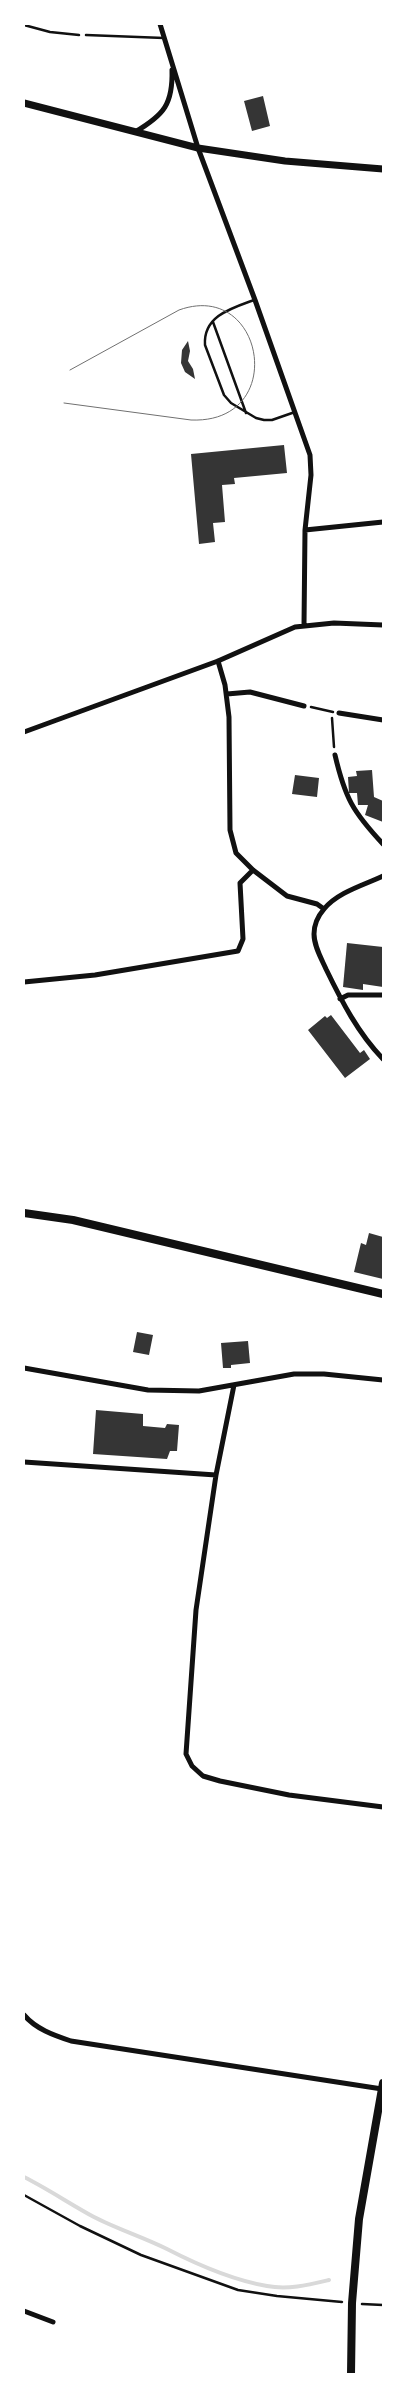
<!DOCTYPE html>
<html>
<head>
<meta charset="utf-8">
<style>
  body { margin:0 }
  #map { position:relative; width:407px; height:2398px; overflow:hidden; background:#fff; font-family:Raleway,sans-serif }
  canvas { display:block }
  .frame { position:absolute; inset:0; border:25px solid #fff; pointer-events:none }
</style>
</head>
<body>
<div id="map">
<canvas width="407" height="2398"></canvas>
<div class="frame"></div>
</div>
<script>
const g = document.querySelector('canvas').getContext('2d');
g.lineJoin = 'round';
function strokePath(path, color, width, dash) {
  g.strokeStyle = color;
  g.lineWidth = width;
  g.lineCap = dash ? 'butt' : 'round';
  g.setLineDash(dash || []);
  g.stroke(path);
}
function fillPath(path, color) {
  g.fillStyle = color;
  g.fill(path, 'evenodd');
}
const stream = new Path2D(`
  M24,2177C48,2189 70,2204 94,2217C117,2229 143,2237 167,2249C198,2265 232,2280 267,2286C288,2290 308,2285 329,2280`);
const building = new Path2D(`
  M263,96L270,126L252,131L244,101Z
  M188,341L190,351L188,361L193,369L195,379L185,372L181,363L182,350Z
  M284,445L287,473L234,478L235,484L222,485L225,522L213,523L215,542L199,544L191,454Z
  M372,770L374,797L383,801V822L365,815L368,805H358L357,793H349L348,777L357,776L356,771Z
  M295,775L319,778L317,797L292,794Z
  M347,943L383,947V987L363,984V990L343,987Z
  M331,1015L360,1053L364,1050L370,1059L345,1078L308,1030L325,1016L327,1018Z
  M369,1233L383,1237V1279L354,1272L361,1243L366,1245Z
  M137,1332L153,1335L149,1355L133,1352Z
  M248,1341L250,1363L231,1365V1368H223L221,1343Z
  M96,1410L143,1414V1426L165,1428L167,1424L179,1425L177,1451H170L167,1459L93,1454Z`);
const path = new Path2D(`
  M24,25L50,32L79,35
  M311,707L333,712
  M332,718L334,747
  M24,2195L80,2226L141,2255L238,2290L277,2296L342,2302
  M362,2304L383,2305`);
const service = new Path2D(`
  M86,35L164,38
  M254,300C232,308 203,316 205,345L224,395L231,403L256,418L264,420H272L295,412
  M213,322L246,413`);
const minor = new Path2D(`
  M160,24L198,148L255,300L310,455L311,475L305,530L304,625
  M135,132C164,115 173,104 172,70
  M305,530L383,522
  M218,661L225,685L229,717L230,830L236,853L253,870L287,896L317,904L324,909
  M227,694L250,692L304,706
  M339,713L383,720
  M24,732L218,661L295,627L334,623L383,625
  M335,755C345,798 353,812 383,844
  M383,876C364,885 338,892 324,909C318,916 314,925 314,934C314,946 321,958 326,969C342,1002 358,1033 383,1059
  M24,982L95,975L238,951L243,939L240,883L253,870
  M340,999L348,995H383
  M24,1368L148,1390L199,1391L294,1374H324L383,1380
  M234,1385L216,1475L196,1610L186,1754L192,1766L203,1776L220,1781L289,1795L383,1807
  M24,1462L216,1475
  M24,2015C36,2029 53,2035 71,2041L382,2089
  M24,2311L53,2322`);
const tertiary = new Path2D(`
  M24,103L198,148L285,161L383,169`);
const secondary = new Path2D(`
  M24,1213L73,1220L383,1294
  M351,2374L352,2303L359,2219L383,2083`);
const tram = new Path2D(`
  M64,403L191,420C289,424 265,279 179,310L70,370`);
strokePath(stream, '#d9d9d9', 4);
fillPath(building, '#353535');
strokePath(path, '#111', 2.5);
strokePath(service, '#111', 2.5);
strokePath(minor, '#111', 5);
strokePath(tertiary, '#111', 7);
strokePath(secondary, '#111', 8);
strokePath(tram, '#707070', 1);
</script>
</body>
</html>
